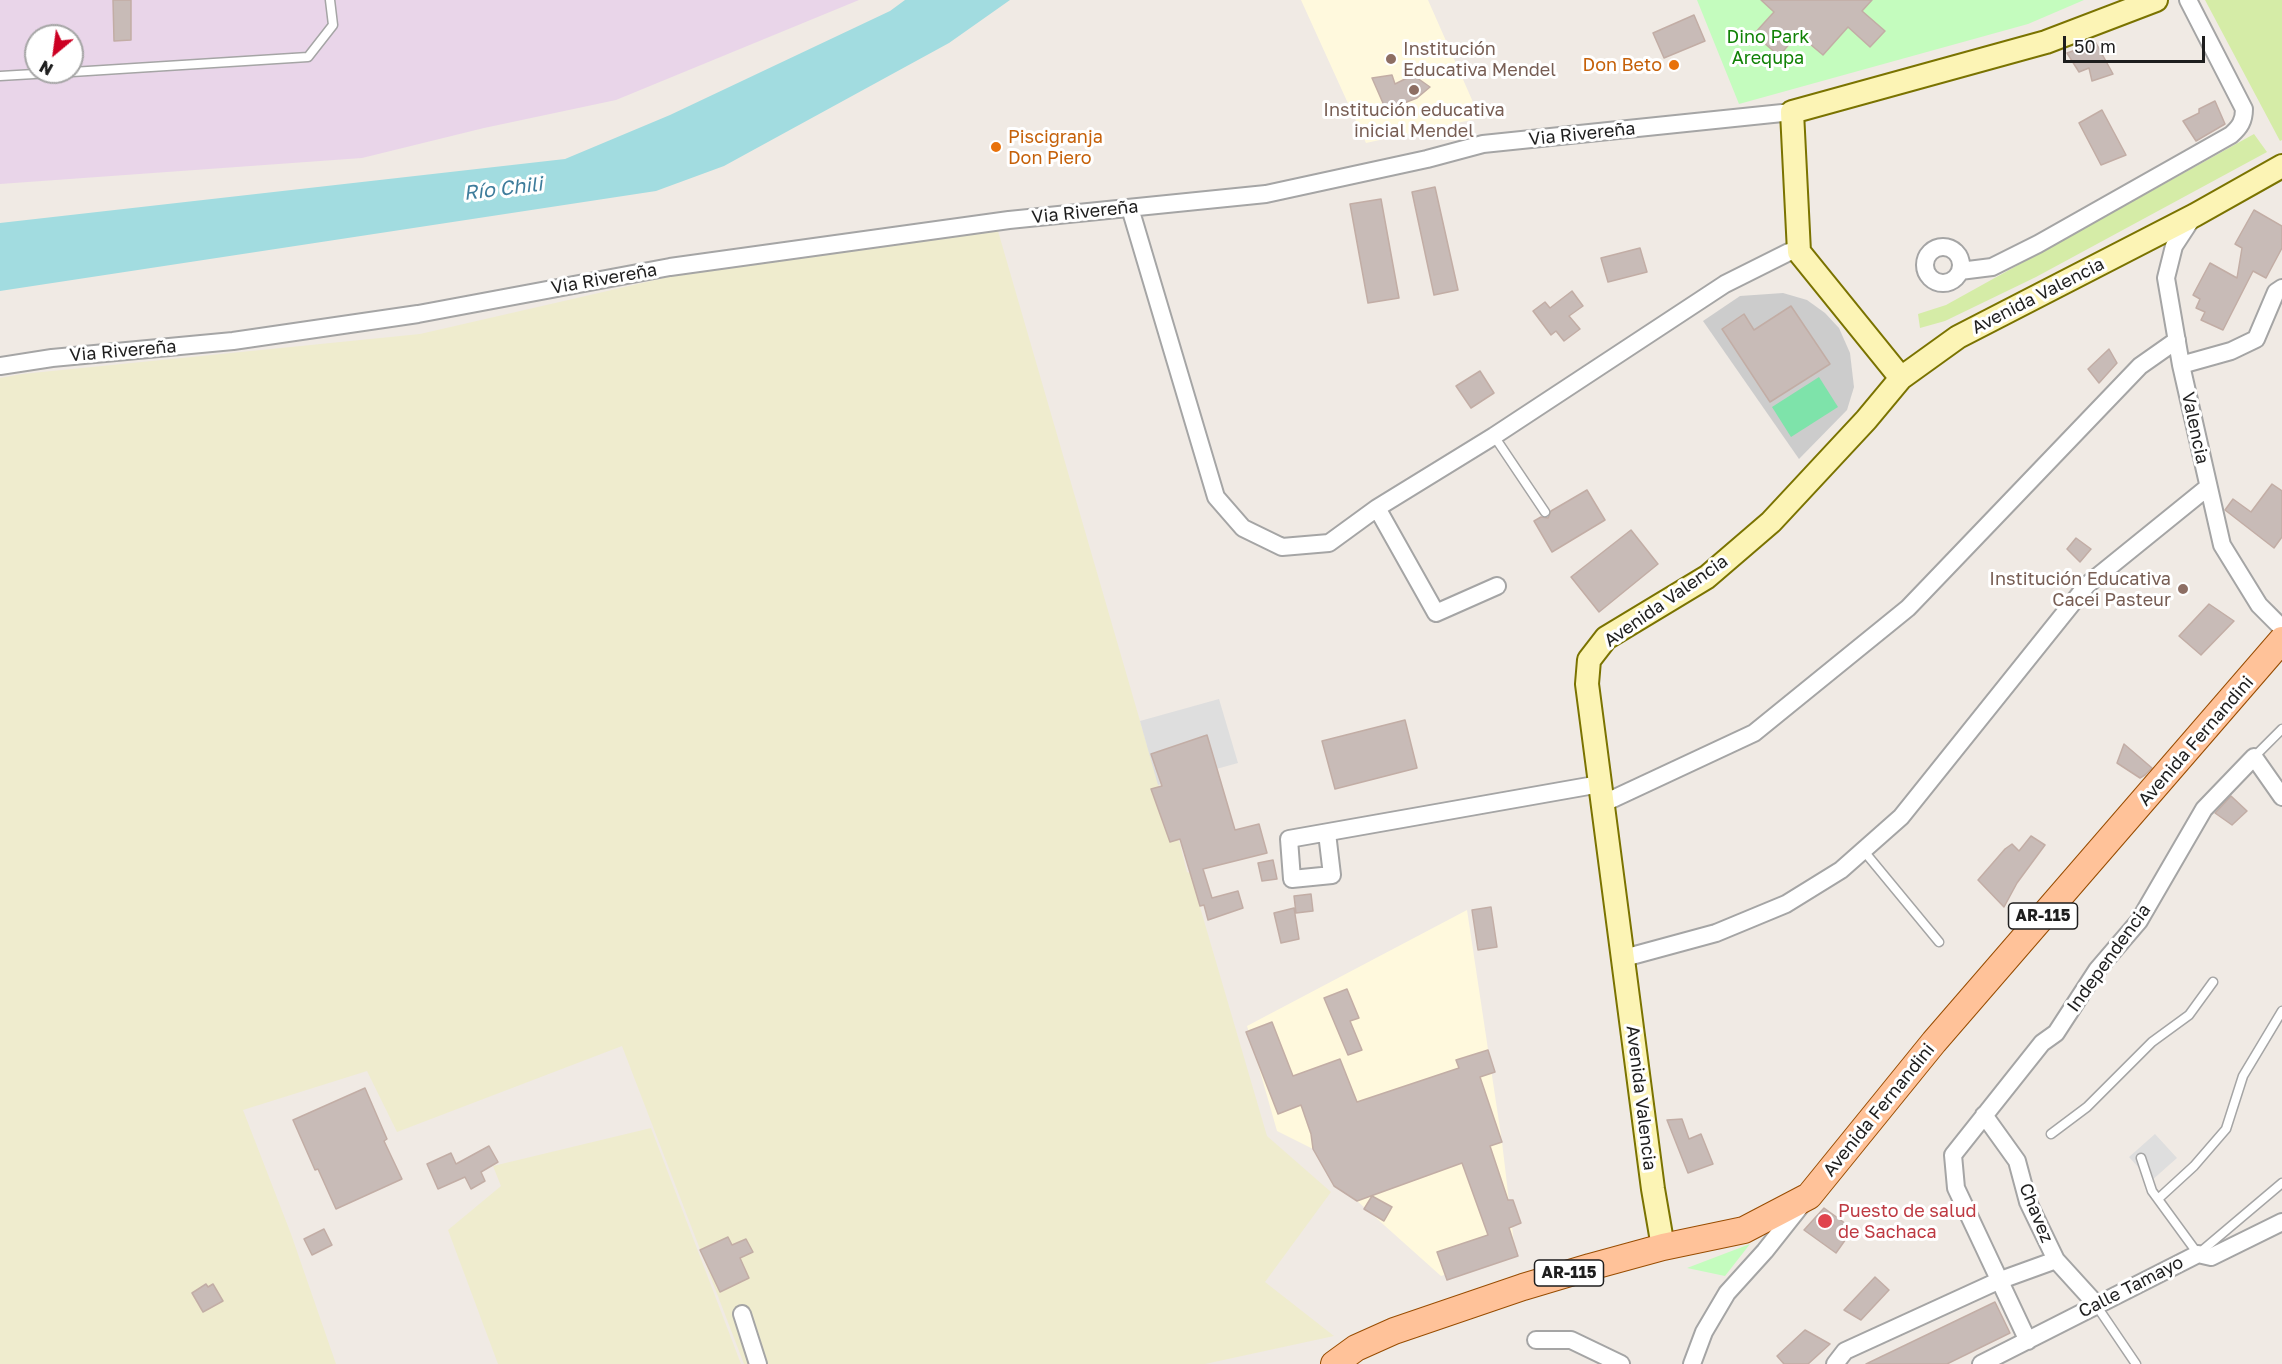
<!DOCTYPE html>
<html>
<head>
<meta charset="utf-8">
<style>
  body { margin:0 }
  #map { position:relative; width:2282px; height:1364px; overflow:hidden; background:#f0eae4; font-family:"Golos Text",sans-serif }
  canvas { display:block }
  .north { position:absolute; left:24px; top:24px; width:60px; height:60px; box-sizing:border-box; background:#fff; border:2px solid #a5a5a5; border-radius:50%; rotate:209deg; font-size:16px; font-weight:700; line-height:24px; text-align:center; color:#1e1e1e }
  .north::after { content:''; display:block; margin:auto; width:21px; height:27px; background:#cc0023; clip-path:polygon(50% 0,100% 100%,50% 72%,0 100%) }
  .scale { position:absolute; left:2063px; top:36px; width:142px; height:27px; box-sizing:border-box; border:3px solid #1e1e1e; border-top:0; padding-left:8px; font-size:18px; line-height:21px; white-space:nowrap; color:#1e1e1e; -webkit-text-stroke:4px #fff; paint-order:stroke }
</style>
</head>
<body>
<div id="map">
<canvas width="2282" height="1364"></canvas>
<div class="north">N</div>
<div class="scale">50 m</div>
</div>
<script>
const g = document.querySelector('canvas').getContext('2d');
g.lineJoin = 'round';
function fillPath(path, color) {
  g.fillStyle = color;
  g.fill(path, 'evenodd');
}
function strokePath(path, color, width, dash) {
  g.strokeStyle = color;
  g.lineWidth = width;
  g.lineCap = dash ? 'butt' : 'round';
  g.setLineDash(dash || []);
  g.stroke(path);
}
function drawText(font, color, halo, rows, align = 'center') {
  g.font = font + ' "Golos Text",sans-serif';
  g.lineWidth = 6;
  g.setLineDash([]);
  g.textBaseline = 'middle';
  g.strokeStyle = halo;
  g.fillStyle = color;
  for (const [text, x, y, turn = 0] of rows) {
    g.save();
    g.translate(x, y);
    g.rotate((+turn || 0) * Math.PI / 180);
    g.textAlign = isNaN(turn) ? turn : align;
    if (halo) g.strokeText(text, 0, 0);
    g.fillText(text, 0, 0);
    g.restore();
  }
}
const industrial = new Path2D(`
  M0,0H859L616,100L484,128L362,158L0,184ZM36,36H72V72H36Z`);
const education = new Path2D(`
  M1301,0H1428L1480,118L1366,143Z
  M1467,910L1502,1142L1515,1252L1441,1276L1356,1200L1334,1186L1313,1149L1277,1131L1247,1026Z`);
const religious = new Path2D(`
  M1783,293L1807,300L1825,313L1839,328L1850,353L1854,387L1847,410L1799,459L1703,321L1740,296Z`);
const farmland = new Path2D(`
  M998,231L1158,783L1180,844L1187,872L1190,873L1267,1136L1331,1192L1265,1282L1334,1336L1205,1364H744L622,1046L397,1132L367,1071L243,1110L291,1234L336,1364H0V378L22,374L420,334L677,275Z
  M651,1128L741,1364H498L448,1230L501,1186L493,1166Z`);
const grass = new Path2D(`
  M2205,0H2282V140L2280,141Z
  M2254,134L2267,152L2036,277L1945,321L1920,328L1918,314L1946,305Z`);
const park = new Path2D(`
  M1697,0H2084L2028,24L1739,104Z
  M1750,1244L1725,1276L1687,1268Z`);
const pitch = new Path2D(`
  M1819,377L1838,407L1791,437L1772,407Z`);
const parking = new Path2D(`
  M1219,699L1238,763L1158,785L1140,721Z
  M2155,1134L2177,1158L2151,1181L2129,1157Z`);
const water = new Path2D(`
  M905,0H1010L949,43L724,166L656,191L0,291V223L565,159L670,115L890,11Z`);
const building = new Path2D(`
  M113,0H131V40L114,41Z
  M1761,0H1872L1862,11L1885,31L1870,47L1848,27L1823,55L1798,34L1779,56L1754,34L1774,12Z
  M1694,15L1705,41L1664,58L1653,33Z
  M2096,43L2113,74L2092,81L2089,68L2079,72L2067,53Z
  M1392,75L1395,84L1413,75L1430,87L1417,98L1386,110L1372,78Z
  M2215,101L2225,124L2196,141L2183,121L2199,113V109Z
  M2102,110L2126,155L2101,165L2079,123Z
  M1435,187L1458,290L1434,295L1412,192Z
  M1381,199L1399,298L1368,303L1350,204Z
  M2254,210L2282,226V248L2266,278L2253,271L2223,330L2201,320L2205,312L2196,308L2200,299L2193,295L2210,263L2237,278L2242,248L2235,244Z
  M1640,248L1647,272L1608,282L1601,258Z
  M1572,291L1583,306L1569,316L1580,329L1564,341L1556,331L1551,335L1533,311L1545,302L1550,308Z
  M1791,306L1830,364L1770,402L1722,329L1744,314L1754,330Z
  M2109,349L2117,363L2099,383L2088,369Z
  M1480,371L1494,393L1471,408L1456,386Z
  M2272,484L2282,491V537L2274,548L2225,510L2233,499L2251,512Z
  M1587,490L1605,520L1552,552L1534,521L1541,517L1548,518L1551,511Z
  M1631,530L1658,564L1599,612L1571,577Z
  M2076,538L2091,549L2080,562L2067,549Z
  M2209,604L2234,621L2201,655L2179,636Z
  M1405,720L1417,768L1335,789L1322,741Z
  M1207,735L1235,830L1259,824L1267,853L1203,869L1212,898L1238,891L1243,908L1208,920L1204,905L1200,906L1180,839L1170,842L1151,789L1162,786L1151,754Z
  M2124,744L2152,768L2145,775L2140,778L2117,763Z
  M2231,796L2247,811L2232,825L2215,813Z
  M2031,836L2045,845L2017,883L2004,907L1978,880L2005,849L2012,844L2019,851Z
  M1273,860L1277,879L1262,881L1258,863Z
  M1311,894L1313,911L1296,913L1294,896Z
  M1491,907L1497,947L1478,950L1472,910Z
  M1294,908L1299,939L1281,943L1274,913Z
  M1347,989L1359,1018L1350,1021L1362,1050L1348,1055L1324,998Z
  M1272,1022L1293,1076L1340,1059L1357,1102L1459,1068L1456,1060L1488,1050L1495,1072L1480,1077L1502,1142L1490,1146L1508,1200H1513L1521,1223L1509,1228L1518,1256L1447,1280L1437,1252L1488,1235L1462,1163L1357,1201L1334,1186L1313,1149L1311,1134L1301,1105L1278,1114L1246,1032Z
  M365,1088L387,1139L384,1141L402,1179L336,1209L318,1169L315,1170L293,1120Z
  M1682,1119L1689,1139L1701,1134L1713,1164L1688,1173L1667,1120Z
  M489,1146L498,1162L481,1172L485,1181L471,1189L465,1177L438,1189L427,1164L451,1153L456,1164Z
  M1372,1196L1392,1207L1384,1221L1364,1209Z
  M1824,1208L1853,1229L1836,1253L1804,1230Z
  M324,1229L332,1245L312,1255L304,1239Z
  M728,1237L732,1245L746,1239L753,1252L740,1258L749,1278L720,1292L700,1250Z
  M1875,1277L1889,1290L1861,1320L1844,1310Z
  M206,1284L208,1287L213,1284L223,1301L203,1312L192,1293Z
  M1995,1302L2010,1333L1947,1364H1866Z
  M1805,1330L1830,1344L1808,1364H1784L1777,1356Z`);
const lane = new Path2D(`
  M72,72L308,57L333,25L330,0
  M0,76L68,72
  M1494,436L1545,512
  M2254,757L2282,729
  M1863,850L1939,942
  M2051,1134L2087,1107L2152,1042L2189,1015L2213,982
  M2141,1158L2152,1191L2198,1254L2282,1183
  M2158,1199L2194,1166L2226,1129L2243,1076L2282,1011
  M2096,1305L2136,1364`);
const street = new Path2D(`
  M1130,208L1216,497L1243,528L1282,547L1329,543L1377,508L1494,436L1725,284L1789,252H1799
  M2193,217L2174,246L2166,278L2181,365L2222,545L2259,605L2282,628
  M1925 265a18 18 0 1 1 36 0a18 18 0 1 1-36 0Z
  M1960,271L1992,267L2038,244L2231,135C2240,127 2244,121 2244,109L2188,0
  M2181,365L2231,351L2256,339L2276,292L2282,288
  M0,366L52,358L233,341L418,314L670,267L1009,220L1266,194L1427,159L1483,144L1792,112
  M1377,508L1436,613L1497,586
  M1602,804L1754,733L1908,608L2140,366L2177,340
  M1327,833L1332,875L1292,879L1289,839L1600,784
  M1624,958L1716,933L1786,904L1841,870L1901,817L2087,585L2208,487
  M1984,1115L2017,1161L2028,1202L2056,1260L2096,1304
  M742,1314L758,1364
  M1536,1340H1571L1621,1364
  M2028,1341L1956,1188L1953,1155L2042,1043L2056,1033L2097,970L2139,921L2204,809L2254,757L2282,797
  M1692,1364L1704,1332L1727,1293L1765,1251L1803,1203
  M1835,1364L1845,1351L1998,1281L2056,1260
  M1981,1364L2198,1254L2211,1257L2282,1222`);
const secondary = new Path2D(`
  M1901,378L1799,252L1792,112L2046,42L2156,0
  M1663,1247L1653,1189L1587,684L1589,660L1606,638L1707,577L1771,522L1866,420L1901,378L1958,337L2195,215L2282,166`);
const primary = new Path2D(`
  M1334,1364L1356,1348L1394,1331L1523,1287L1590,1267L1663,1247L1744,1230L1809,1196L1934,1042L2282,640`);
const markers = [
  [1391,59,6,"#8d6e63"],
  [1674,65,6,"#e8710a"],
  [1414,90,6,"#8d6e63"],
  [996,147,6,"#e8710a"],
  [2183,589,6,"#8d6e63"],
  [1825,1221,8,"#e0444e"]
];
const shields = [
  [2043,916,69],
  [1569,1273,69]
];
const shieldNames = [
  ["AR-115",2043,916],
  ["AR-115",1569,1273]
];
const parkNames = [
  ["Dino Park",1768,37],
  ["Arequpa",1768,58]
];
const educationNames = [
  ["Institución",1403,49],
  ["Educativa Mendel",1403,70],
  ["Institución educativa",1414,110,"center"],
  ["inicial Mendel",1414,131,"center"],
  ["Institución Educativa",2171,579,"right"],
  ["Cacei Pasteur",2171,600,"right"]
];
const foodNames = [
  ["Don Beto",1662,65],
  ["Piscigranja",1008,137,"left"],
  ["Don Piero",1008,158,"left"]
];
const streetNames = [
  ["Via Rivereña",1582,134,-6],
  ["Via Rivereña",1085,212,-6],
  ["Via Rivereña",604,279,-10],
  ["Avenida Valencia",2038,296,-27],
  ["Via Rivereña",123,351,-5],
  ["Valencia",2195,428,78],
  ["Avenida Valencia",1666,601,-35],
  ["Avenida Fernandini",2196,741,-49],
  ["Independencia",2109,958,-54],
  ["Avenida Valencia",1641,1098,83],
  ["Avenida Fernandini",1879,1110,-51],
  ["Chavez",2036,1213,68],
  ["Calle Tamayo",2131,1287,-27]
];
const healthNames = [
  ["Puesto de salud",1838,1211],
  ["de Sachaca",1838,1232]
];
const waterNames = [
  ["Río Chili",503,189,-7]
];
fillPath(industrial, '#e9d5e9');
fillPath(education, '#fff9dd');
fillPath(religious, '#ccc');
fillPath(farmland, '#efecce');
fillPath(grass, '#d5eca7');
fillPath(park, '#c4fcbe');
fillPath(pitch, '#7ee3aa');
fillPath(parking, '#dedede');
fillPath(water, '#a2dce0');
fillPath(building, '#c8bbb7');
strokePath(building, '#c2ada5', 1.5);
strokePath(lane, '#a5a5a5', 11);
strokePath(street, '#a5a5a5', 20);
strokePath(secondary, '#7a7300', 26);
strokePath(primary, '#984c00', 28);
strokePath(lane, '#fff', 8);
strokePath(street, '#fff', 16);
strokePath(secondary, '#fcf4b5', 22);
strokePath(primary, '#ffc299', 26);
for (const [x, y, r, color] of markers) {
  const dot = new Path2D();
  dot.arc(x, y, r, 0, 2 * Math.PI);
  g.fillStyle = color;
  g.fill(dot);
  strokePath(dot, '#fff', 2);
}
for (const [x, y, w] of shields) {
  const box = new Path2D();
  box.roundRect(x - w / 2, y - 13, w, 26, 4.5);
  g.fillStyle = '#fff';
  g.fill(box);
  strokePath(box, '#1e1e1e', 1.5);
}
drawText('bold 16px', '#1e1e1e', null, shieldNames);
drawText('18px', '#118206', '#fff', parkNames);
drawText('18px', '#785e54', '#fff', educationNames, 'left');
drawText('18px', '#c56008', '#fff', foodNames, 'right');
drawText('18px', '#1e1e1e', '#fff', streetNames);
drawText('18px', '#be3a42', '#fff', healthNames, 'left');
drawText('italic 20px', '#3e7c9b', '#fff', waterNames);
</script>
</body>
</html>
